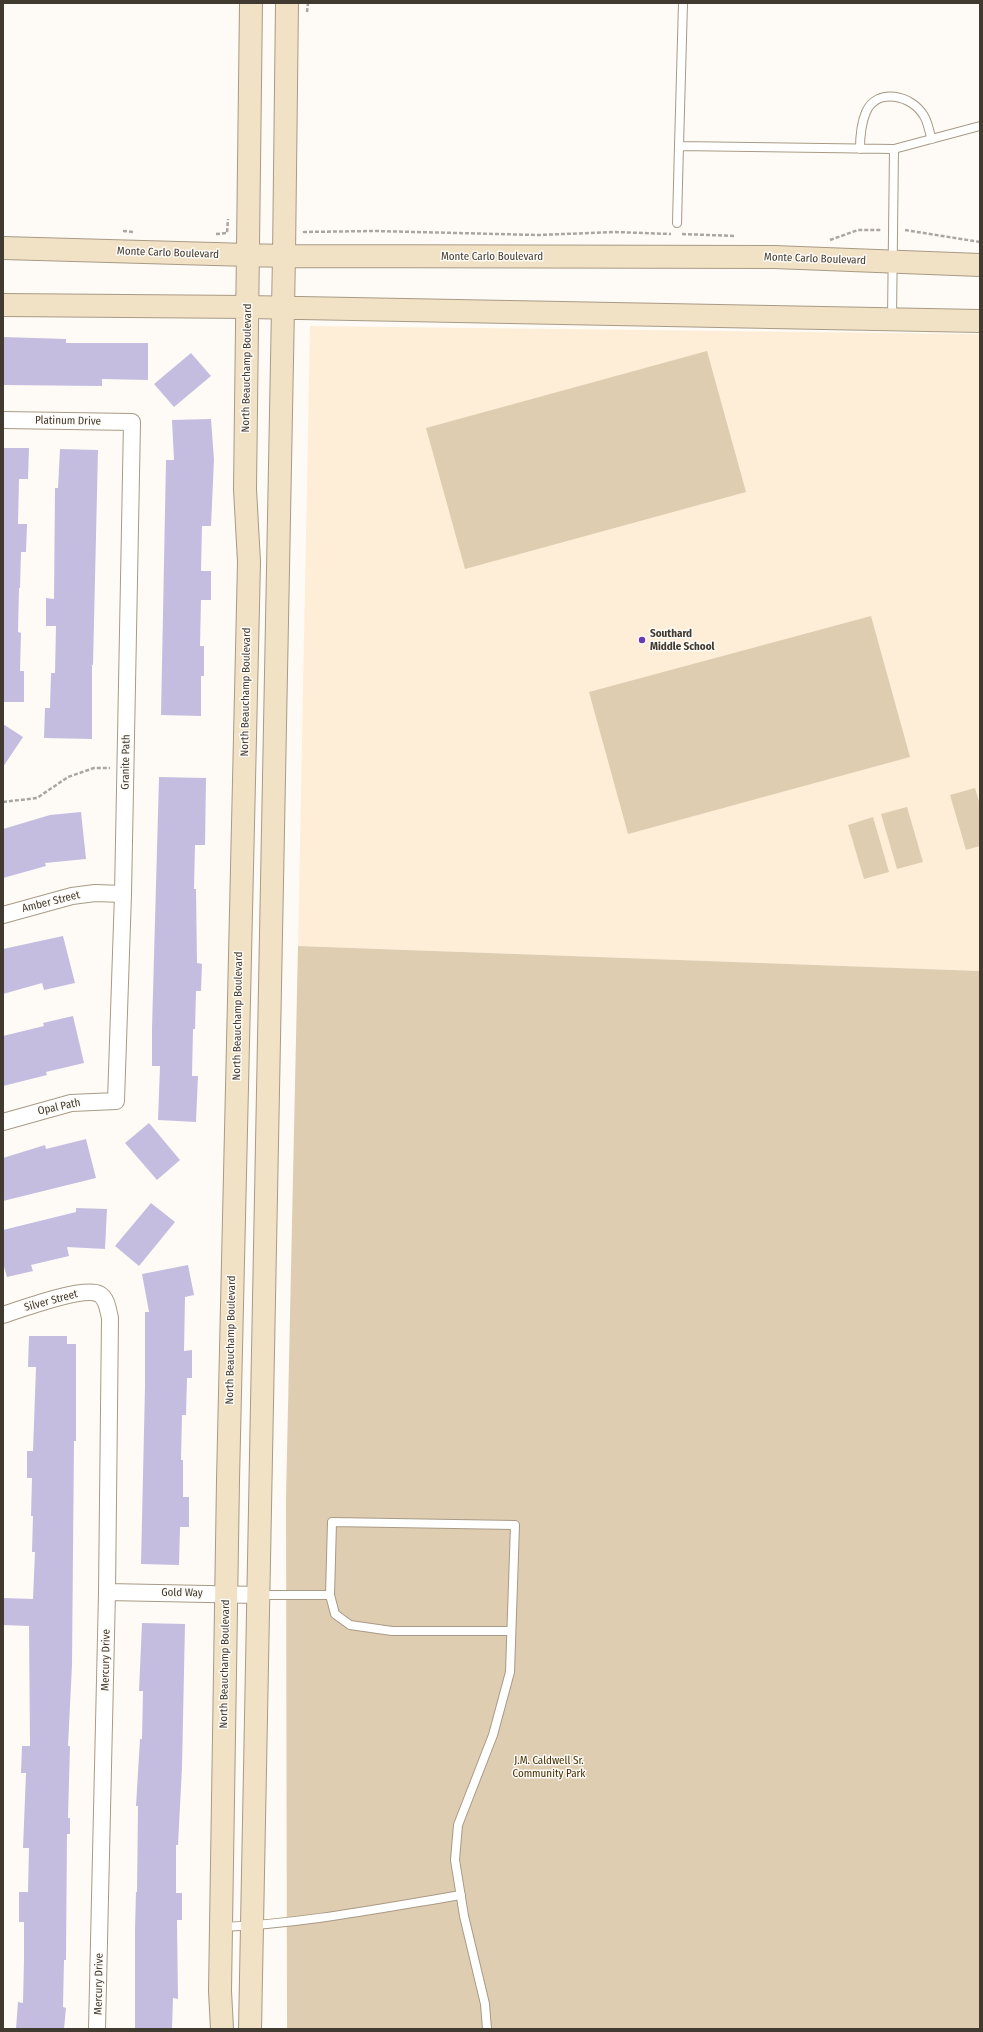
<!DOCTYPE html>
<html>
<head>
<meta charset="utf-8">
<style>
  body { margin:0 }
  #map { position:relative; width:983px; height:2032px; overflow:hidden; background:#fefbf6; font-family:"Fira Sans Condensed",sans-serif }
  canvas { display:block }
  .frame { position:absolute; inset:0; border:4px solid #403a31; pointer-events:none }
</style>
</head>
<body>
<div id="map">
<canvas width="983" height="2032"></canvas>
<div class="frame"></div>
</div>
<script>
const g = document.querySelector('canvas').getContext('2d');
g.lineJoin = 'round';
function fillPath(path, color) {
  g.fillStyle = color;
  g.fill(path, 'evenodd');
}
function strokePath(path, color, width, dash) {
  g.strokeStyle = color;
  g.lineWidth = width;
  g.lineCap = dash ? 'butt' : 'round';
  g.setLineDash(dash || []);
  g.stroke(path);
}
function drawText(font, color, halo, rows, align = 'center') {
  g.font = font + ' "Fira Sans Condensed",sans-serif';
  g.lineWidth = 3;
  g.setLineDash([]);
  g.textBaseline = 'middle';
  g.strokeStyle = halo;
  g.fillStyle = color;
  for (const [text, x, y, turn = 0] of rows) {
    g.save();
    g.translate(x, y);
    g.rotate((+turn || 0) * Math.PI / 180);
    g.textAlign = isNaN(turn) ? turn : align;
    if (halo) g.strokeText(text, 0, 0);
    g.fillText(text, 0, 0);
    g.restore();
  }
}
const built = new Path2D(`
  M310,326L980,334V971L298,946Z`);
const green = new Path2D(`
  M707,351L746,492L465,569L426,428Z
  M871,616L910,757L628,834L589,692Z
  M975,788L980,805V846L966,850L950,795Z
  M907,807L923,862L897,869L881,814Z
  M873,817L889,872L864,879L848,825Z
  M298,946L980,971V2029H287L286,1499Z`);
const building = new Path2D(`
  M3,337L66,339V343H148V380L102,379V386L3,385Z
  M191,353L211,376L174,407L154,384Z
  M211,419L214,460L211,526H202L201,571H211V600H201L200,646H204V676H201V716L161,715L166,460H174L172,420Z
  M3,448H29L28,479H19L18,524H27L26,552H21L20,588H19L18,632L21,633L20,671H24V702H3Z
  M60,449L98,450L93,665H92V739L44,738L45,708H50L51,673H55L56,626H46V598L54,599L55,488H58Z
  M3,724L23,737L3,767Z
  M159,777L206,778L205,845H195L194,889H196L197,963L202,964L201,991H196L195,1029H193L192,1076H198L196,1122L158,1120L160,1066H152V1028Z
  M81,812L86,859L45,863L46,866L3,878V829L50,815Z
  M63,936L75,983L44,990L42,983L3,994V949Z
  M73,1016L84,1063L46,1072L47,1075L3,1086V1036L44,1026L43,1023Z
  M149,1123L180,1160L157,1180L125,1143Z
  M86,1139L96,1178L3,1201V1158L45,1145L46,1149Z
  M151,1203L175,1222L139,1266L115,1246Z
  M76,1208L107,1209L105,1249L67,1247L69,1256L31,1265L33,1271L7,1277L3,1263V1230L76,1212Z
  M188,1265L194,1295L185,1297L184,1351L192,1350V1378H187L186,1415H182L181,1460H183V1497H189V1527H180L179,1565L141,1564L145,1386V1312H149L142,1274Z
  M29,1336H67V1344H76V1441H74L72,1665L68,1746H70L68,1818H70V1834H67L66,1960H64L63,2007L66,2008L64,2029H16L18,2002L23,2003L24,1959V1922H19V1892H28L29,1848H23L26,1773H21L22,1746H30L29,1626L3,1625V1598L33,1599L35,1552H32L33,1516H31L32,1478H27V1451H33L36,1367H28Z
  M142,1623L185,1624L182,1767L178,1845H176V1893H182V1920H177L178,1999L173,1998L172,2029H135V1929L136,1892H137L138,1806H136L140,1739H142L143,1691H139Z`);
const path = new Path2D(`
  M307,12L308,3
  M905,230L980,242
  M123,231L134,232
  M304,231V232L375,231L538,235L615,232L671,234
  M216,234L227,233L228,219
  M682,234L735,236
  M830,240L858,230H882
  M3,802L37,798L68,777L94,768H110`);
const lane = new Path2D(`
  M683,3L679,146L894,149L980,126
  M860,149C860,136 861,124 866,112C877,87 912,95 924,116C928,122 929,132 932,139
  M677,223L679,146
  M892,319L894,149
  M259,1595H330L332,1522L515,1525L510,1672L493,1735L458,1825L455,1860L464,1916L485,2004L487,2029
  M330,1595L335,1614L350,1625L392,1631H511
  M222,1927C302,1924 382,1908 461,1895`);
const street = new Path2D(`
  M3,420L132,422L123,894L116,1101L71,1103L3,1122
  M3,915L72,896L95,893L123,894
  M3,1315C21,1309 84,1286 99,1294C107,1298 108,1310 110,1318L107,1592L97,2029
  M107,1592L258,1595`);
const secondary = new Path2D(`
  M3,248L284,256L774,257L980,265
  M3,305L248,307L980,321
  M222,2029L220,1991L228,1480L249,562L245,489L251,3
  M250,2029L284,256L287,3`);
const markers = [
  [642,640,4,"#663cb4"]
];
const streetNames = [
  ["Monte Carlo Boulevard",168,253,2],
  ["Monte Carlo Boulevard",492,257],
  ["Monte Carlo Boulevard",815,259,2],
  ["North Beauchamp Boulevard",247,368,-89],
  ["Platinum Drive",68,421,1],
  ["North Beauchamp Boulevard",246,692,-89],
  ["Granite Path",126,762,-89],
  ["Amber Street",51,902,-14],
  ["North Beauchamp Boulevard",238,1016,-89],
  ["Opal Path",59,1107,-12],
  ["Silver Street",51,1301,-15],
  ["North Beauchamp Boulevard",231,1340,-89],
  ["Gold Way",182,1593,1],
  ["Mercury Drive",106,1660,-89],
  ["North Beauchamp Boulevard",225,1664,-89],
  ["Mercury Drive",99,1984,-89]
];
const poiNames = [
  ["Southard",650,634],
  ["Middle School",650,647]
];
const parkNames = [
  ["J.M. Caldwell Sr.",549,1761],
  ["Community Park",549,1774]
];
fillPath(built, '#feeed7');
fillPath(green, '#dfcdb2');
fillPath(building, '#c4bde0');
strokePath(lane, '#a89a85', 10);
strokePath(street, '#a89a85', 18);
strokePath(secondary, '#a89a85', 24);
strokePath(path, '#aba6a0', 2.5, [4, 2]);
strokePath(lane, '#fff', 8);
strokePath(street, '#fff', 16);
strokePath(secondary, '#f1e1c5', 22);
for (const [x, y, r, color] of markers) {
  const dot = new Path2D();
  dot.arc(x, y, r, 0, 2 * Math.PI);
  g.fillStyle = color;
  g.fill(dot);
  strokePath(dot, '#fefbf6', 1.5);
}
drawText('11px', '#403a31', '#fefbf6', streetNames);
drawText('bold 11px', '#403a31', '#fefbf6', poiNames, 'left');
drawText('11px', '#463005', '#fefbf6', parkNames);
</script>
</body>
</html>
